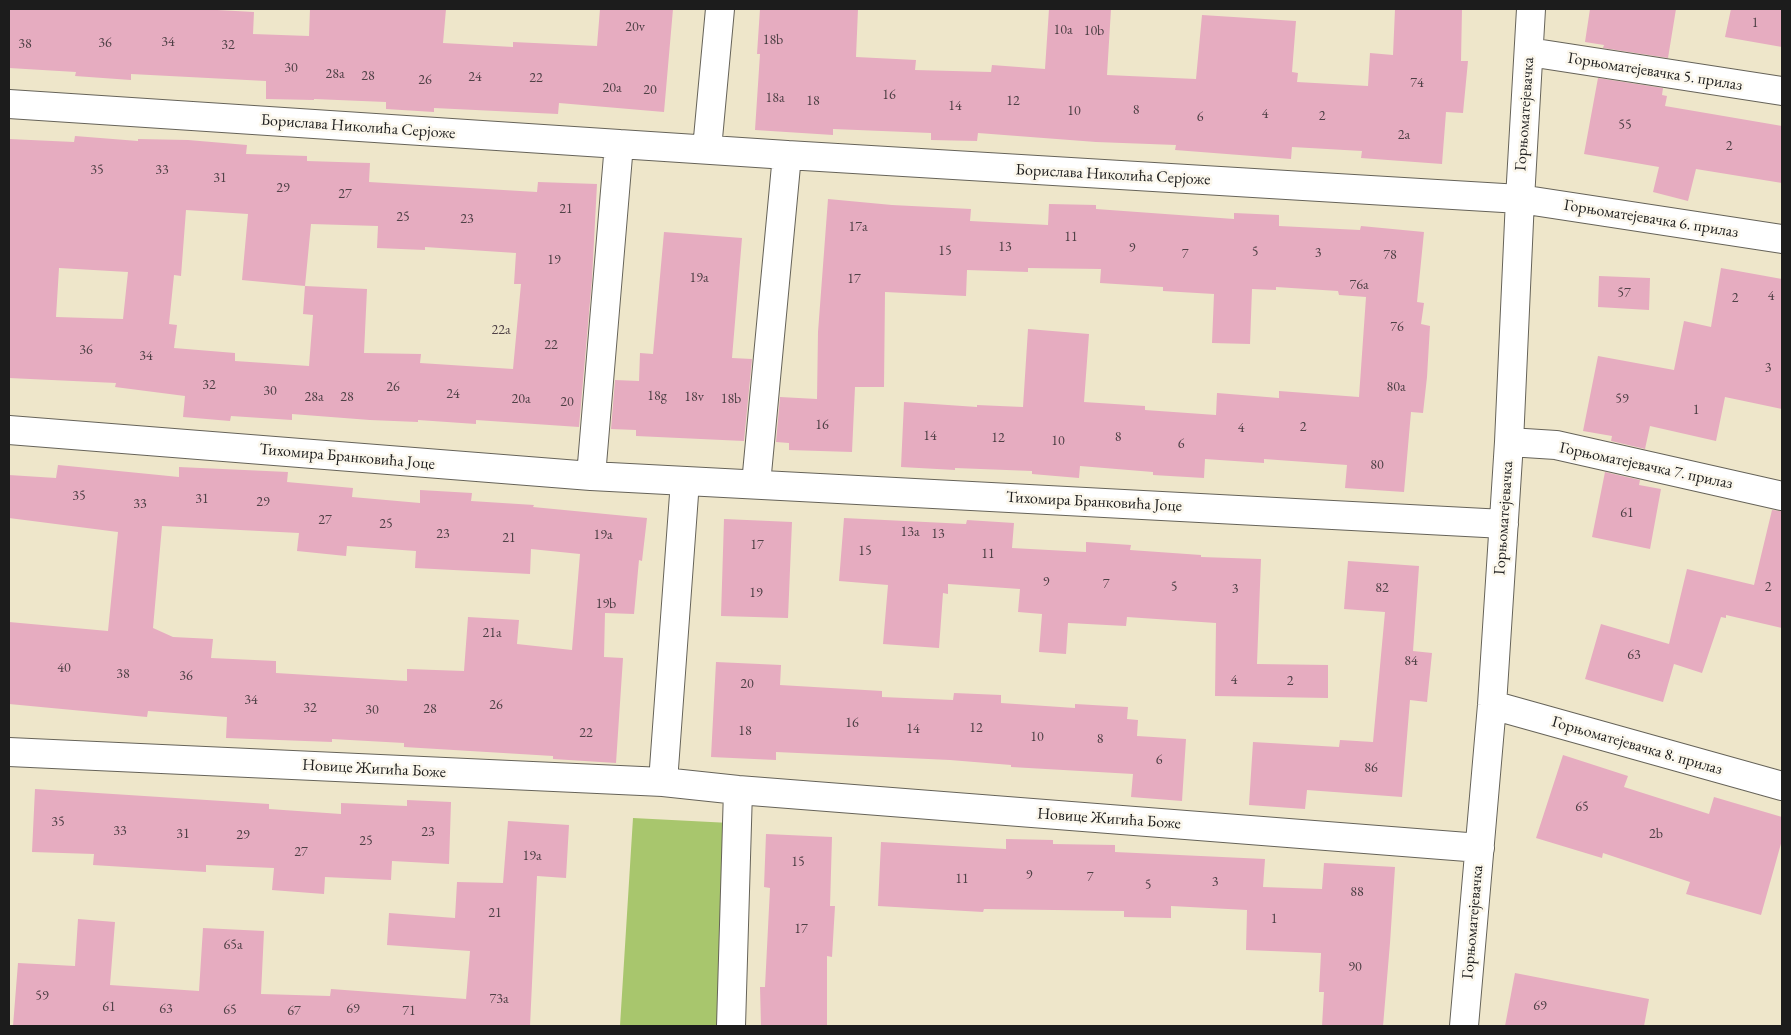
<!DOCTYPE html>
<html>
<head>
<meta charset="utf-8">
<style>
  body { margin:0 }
  #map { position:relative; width:1791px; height:1035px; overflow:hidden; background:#eee6ca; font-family:"EB Garamond",serif }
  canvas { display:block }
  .frame { position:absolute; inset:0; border:10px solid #1c1c1c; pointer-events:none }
</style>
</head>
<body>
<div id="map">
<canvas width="1791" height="1035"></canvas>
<div class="frame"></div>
</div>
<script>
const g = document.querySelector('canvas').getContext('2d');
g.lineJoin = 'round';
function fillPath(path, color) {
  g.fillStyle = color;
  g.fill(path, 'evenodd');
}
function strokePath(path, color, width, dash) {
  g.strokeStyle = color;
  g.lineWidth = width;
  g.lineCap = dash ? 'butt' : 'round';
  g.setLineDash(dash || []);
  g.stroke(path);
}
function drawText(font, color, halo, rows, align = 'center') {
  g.font = font + ' "EB Garamond",serif';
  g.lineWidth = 5;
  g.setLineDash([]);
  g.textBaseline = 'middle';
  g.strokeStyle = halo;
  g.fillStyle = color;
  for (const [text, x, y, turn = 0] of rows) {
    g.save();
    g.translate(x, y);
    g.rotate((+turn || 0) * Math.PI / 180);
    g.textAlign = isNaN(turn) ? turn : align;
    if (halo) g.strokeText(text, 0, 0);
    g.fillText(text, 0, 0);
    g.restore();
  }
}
const green = new Path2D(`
  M633,818L730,823L717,1026H620Z`);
const building = new Path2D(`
  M9,9H199L254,12L253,34L309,36L310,9H446L443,43L513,47V42L597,46L600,9H673L664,112L559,103L558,114L434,108V112L386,109V102L314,99V100L266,99V81L131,74V80L75,76L76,72L9,68Z
  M760,9H858L856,57L916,60L915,70L991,72L992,65L1045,69L1049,9H1111L1107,75L1196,79L1202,15L1296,21L1292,72L1298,73L1297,82L1368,86L1370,53L1393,55L1395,9H1462L1461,61H1468L1463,113L1446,112L1442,164L1361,158L1362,151L1292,147L1291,159L1175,150L1176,145L1096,142L978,133L977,141L931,140V133L833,129V135L755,130L760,54H757Z
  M1590,9H1676L1668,58L1603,48L1604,45L1585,42Z
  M1731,9H1782V47L1725,37Z
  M1598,78L1663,88L1662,95L1667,96L1665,106L1782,126V183L1696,169L1688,201L1653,192L1659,167L1584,154Z
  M75,136L138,141V139L188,140L247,145L246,154L307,156V161L370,163L369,182L537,192L538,182L597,184L592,279L579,427L476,420V424L418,420V422L370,420L292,414V420L231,416L230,421L183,417L185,396L115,387L116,383L9,378V139L74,142ZM186,210L248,214L242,280L305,286L303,314L313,315L309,366L235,361V353L174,348L177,325L169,324L174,275L181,276ZM311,224L378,226L377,248L425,250V247L516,253L514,284H521L513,369L420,363L421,354L364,353L367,289L305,286ZM59,268L128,272L123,319L56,317Z
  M828,199L892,205L971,209L970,221L1048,225L1049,204L1096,205V209L1234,219V213L1279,215V226L1360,230L1361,226L1424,232L1417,302L1424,303L1421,324L1430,326L1427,377L1423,413L1411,412L1404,492L1345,488L1347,465L1264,459V463L1205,459L1204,478L1153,475V472L1080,466L1079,478L1032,474V471L955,468V470L901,467L904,402L977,407V405L1023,407L1028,329L1089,334L1084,402L1145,406V410L1216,415L1217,393L1279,398V391L1359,397L1366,297L1339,295L1338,291L1276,287V290L1252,289L1250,344L1212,343L1214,294L1163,291V287L1100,283L1101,269L1028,268V272L967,270L966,296L885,292L884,387H855L852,452L789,450V443L776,442L780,397L817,399L818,332Z
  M664,232L742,238L732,358L752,359L744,441L636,436V430L611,429L615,380L639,381L640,353L653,354Z
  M1721,268L1782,279V409L1725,397L1716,441L1650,426L1645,449L1611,441L1612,436L1583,431L1598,356L1674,370L1684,321L1711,327Z
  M1599,276L1650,278L1649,310L1598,307Z
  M58,465L179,477V467L288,472L287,482L353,488L352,497L420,503V490L472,493L471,501L534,505L533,507L647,518L642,561L639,560L634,614L605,613L604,657L623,658L616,763L553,759V756L404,747V743L332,739V742L226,738L227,717L148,711L147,717L9,704V622L108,631L118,532L9,518V475L56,478ZM162,526L299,533L297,551L346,556L347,546L416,551L415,568L530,574L531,549L580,554L572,650L517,644L519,620L468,617L464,671L407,669V681L276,673V661L211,658L213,639L173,637L153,628Z
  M1605,472L1640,480L1639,485L1661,489L1650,549L1592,537Z
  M1772,510L1782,511V628L1726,615V618L1721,617L1702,673L1674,664L1663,702L1585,679L1601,624L1669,644L1687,569L1754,585Z
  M844,518L966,524L967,520L1014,523L1012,548L1086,552V542L1131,545L1130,550L1201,555V557L1261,559L1257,664L1328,665V698L1215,696L1216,623L1127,617L1126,626L1068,623L1066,654L1039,652L1042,614L1018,612L1020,589L948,584V594L943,593L939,648L883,644L888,585L839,581Z
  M724,519L792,522L788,618L721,616Z
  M1348,561L1419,566L1413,651L1432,653L1427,702L1410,700L1402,797L1307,790L1305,809L1249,805L1253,742L1339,747L1340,740L1373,742L1385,612L1344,609Z
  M716,662L781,665L780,685L882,691V697L953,700L954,693L1001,695V703L1075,708V704L1128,707L1127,719L1138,720L1137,736L1186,739L1182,801L1131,797L1133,774L1011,767V765L950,760L776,752V760L711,757Z
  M1563,755L1628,776L1624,787L1709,814L1714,797L1782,817V840L1761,915L1686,894L1690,882L1603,853L1602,858L1536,838Z
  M35,789L269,804V809L341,814V803L407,806V800L451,802L449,864L392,861L391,880L325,877L324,894L272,890L274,868L206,865V872L93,865L94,854L32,852Z
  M508,821L569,825L566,878L537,876L530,1026H13L18,963L75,966L78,919L115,922L110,985L199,991L203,928L264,931L261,994L330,996L331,989L466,999L470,951L387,945L389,913L455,918L457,882L503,883Z
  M766,834L832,837L830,906H835L832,957L827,956V1026H761L760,987H765L770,888L764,887Z
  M1006,839L1053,840V844L1115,845V852L1265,859L1263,887L1322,889L1324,863L1395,867L1390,943L1383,1026H1322L1324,992H1319L1321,953L1246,950L1247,910L1171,906V918L1124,917V911L984,909L983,912L878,906L881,842L1006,849Z
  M1515,973L1649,999L1644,1026H1505Z`);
const minor = new Path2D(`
  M1529,52L1782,91
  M9,104L787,155L1520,199L1782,239
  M707,149L720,9
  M9,430L591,476L1504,524
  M1509,442L1556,445L1782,496
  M591,476L619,144
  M756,484L787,155
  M1492,705L1782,786
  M9,752L663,782L738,790L1480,848
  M663,782L685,481
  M731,1026L738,790
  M1464,1026L1492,705L1509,442L1520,199L1531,9`);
const numberNames = [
  ["1",1755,23],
  ["20v",635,27],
  ["10a",1063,30],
  ["10b",1094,31],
  ["18b",773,40],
  ["34",168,42],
  ["36",105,43],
  ["38",25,44],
  ["32",228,45],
  ["30",291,68],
  ["28a",335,74],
  ["28",368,76],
  ["24",475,77],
  ["22",536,78],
  ["26",425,80],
  ["74",1417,83],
  ["20a",612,88],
  ["20",650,90],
  ["16",889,95],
  ["18a",775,98],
  ["18",813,101],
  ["12",1013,101],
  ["14",955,106],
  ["8",1136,110],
  ["10",1074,111],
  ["4",1265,114],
  ["2",1322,116],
  ["6",1200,117],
  ["55",1625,125],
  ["2a",1404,135],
  ["2",1729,146],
  ["35",97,170],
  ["33",162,170],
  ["31",220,178],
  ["29",283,188],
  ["27",345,194],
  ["21",566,209],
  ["25",403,217],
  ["23",467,219],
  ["17a",858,227],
  ["11",1071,237],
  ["13",1005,247],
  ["9",1132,248],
  ["15",945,251],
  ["5",1255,252],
  ["3",1318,253],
  ["7",1185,254],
  ["78",1390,255],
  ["19",554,260],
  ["19a",699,278],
  ["17",854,279],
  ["76a",1359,285],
  ["57",1624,293],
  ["4",1771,296],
  ["2",1735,298],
  ["76",1397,327],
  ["22a",501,330],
  ["22",551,345],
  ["36",86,350],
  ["34",146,356],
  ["3",1768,368],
  ["32",209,385],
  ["26",393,387],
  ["80a",1396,387],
  ["30",270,391],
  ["24",453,394],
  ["18g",657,396],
  ["28a",314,397],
  ["28",347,397],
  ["18v",694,397],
  ["20a",521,399],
  ["18b",731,399],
  ["59",1622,399],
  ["20",567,402],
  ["1",1696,410],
  ["16",822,425],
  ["2",1303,427],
  ["4",1241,428],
  ["14",930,436],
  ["8",1118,437],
  ["12",998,438],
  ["10",1058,441],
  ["6",1181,444],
  ["80",1377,465],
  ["35",79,496],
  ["31",202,499],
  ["29",263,502],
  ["33",140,504],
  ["61",1627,513],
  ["27",325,520],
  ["25",386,524],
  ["13a",910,532],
  ["23",443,534],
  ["13",938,534],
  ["19a",603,535],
  ["21",509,538],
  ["17",757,545],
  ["15",865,551],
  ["11",988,554],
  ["9",1046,582],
  ["7",1106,584],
  ["5",1174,587],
  ["2",1768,587],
  ["82",1382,588],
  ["3",1235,589],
  ["19",756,593],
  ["19b",606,604],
  ["21a",492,633],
  ["63",1634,655],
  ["84",1411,661],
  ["40",64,668],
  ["38",123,674],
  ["36",186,676],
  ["4",1234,680],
  ["2",1290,681],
  ["20",747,684],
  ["34",251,700],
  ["26",496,705],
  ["32",310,708],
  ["28",430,709],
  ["30",372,710],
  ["16",852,723],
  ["12",976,728],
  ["14",913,729],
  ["18",745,731],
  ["22",586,733],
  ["10",1037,737],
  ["8",1100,739],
  ["6",1159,760],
  ["86",1371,768],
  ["65",1582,807],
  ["35",58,822],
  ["33",120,831],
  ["23",428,832],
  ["31",183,834],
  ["2b",1656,834],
  ["29",243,835],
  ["25",366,841],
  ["27",301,852],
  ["19a",532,856],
  ["15",798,862],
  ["9",1029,875],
  ["7",1090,877],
  ["11",962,879],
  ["3",1215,882],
  ["5",1148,885],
  ["88",1357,892],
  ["21",495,913],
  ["1",1274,919],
  ["17",801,929],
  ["65a",233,945],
  ["90",1355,967],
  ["59",42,996],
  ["73a",499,999],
  ["69",1540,1006],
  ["61",109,1007],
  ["63",166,1009],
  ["69",353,1009],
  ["65",230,1010],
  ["67",294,1011],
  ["71",409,1011]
];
const streetNames = [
  ["Горњоматејевачка 5. прилаз",1655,72,9],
  ["Горњоматејевачка",1525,114,-86],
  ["Борислава Николића Серјоже",358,127,4],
  ["Борислава Николића Серјоже",1113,175,3],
  ["Горњоматејевачка 6. прилаз",1651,219,9],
  ["Тихомира Бранковића Јоце",347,457,5],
  ["Горњоматејевачка 7. прилаз",1646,466,12],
  ["Тихомира Бранковића Јоце",1094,502,3],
  ["Горњоматејевачка",1504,518,-86],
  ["Горњоматејевачка 8. прилаз",1637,746,16],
  ["Новице Жигића Боже",374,769,3],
  ["Новице Жигића Боже",1109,819,4],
  ["Горњоматејевачка",1473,922,-85]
];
fillPath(green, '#a8c66d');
fillPath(building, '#e6acc0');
strokePath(minor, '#666359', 30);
strokePath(minor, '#fff', 28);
drawText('14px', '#4e4045', null, numberNames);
drawText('16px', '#1c1c1c', '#fbf7ec', streetNames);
</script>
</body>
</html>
